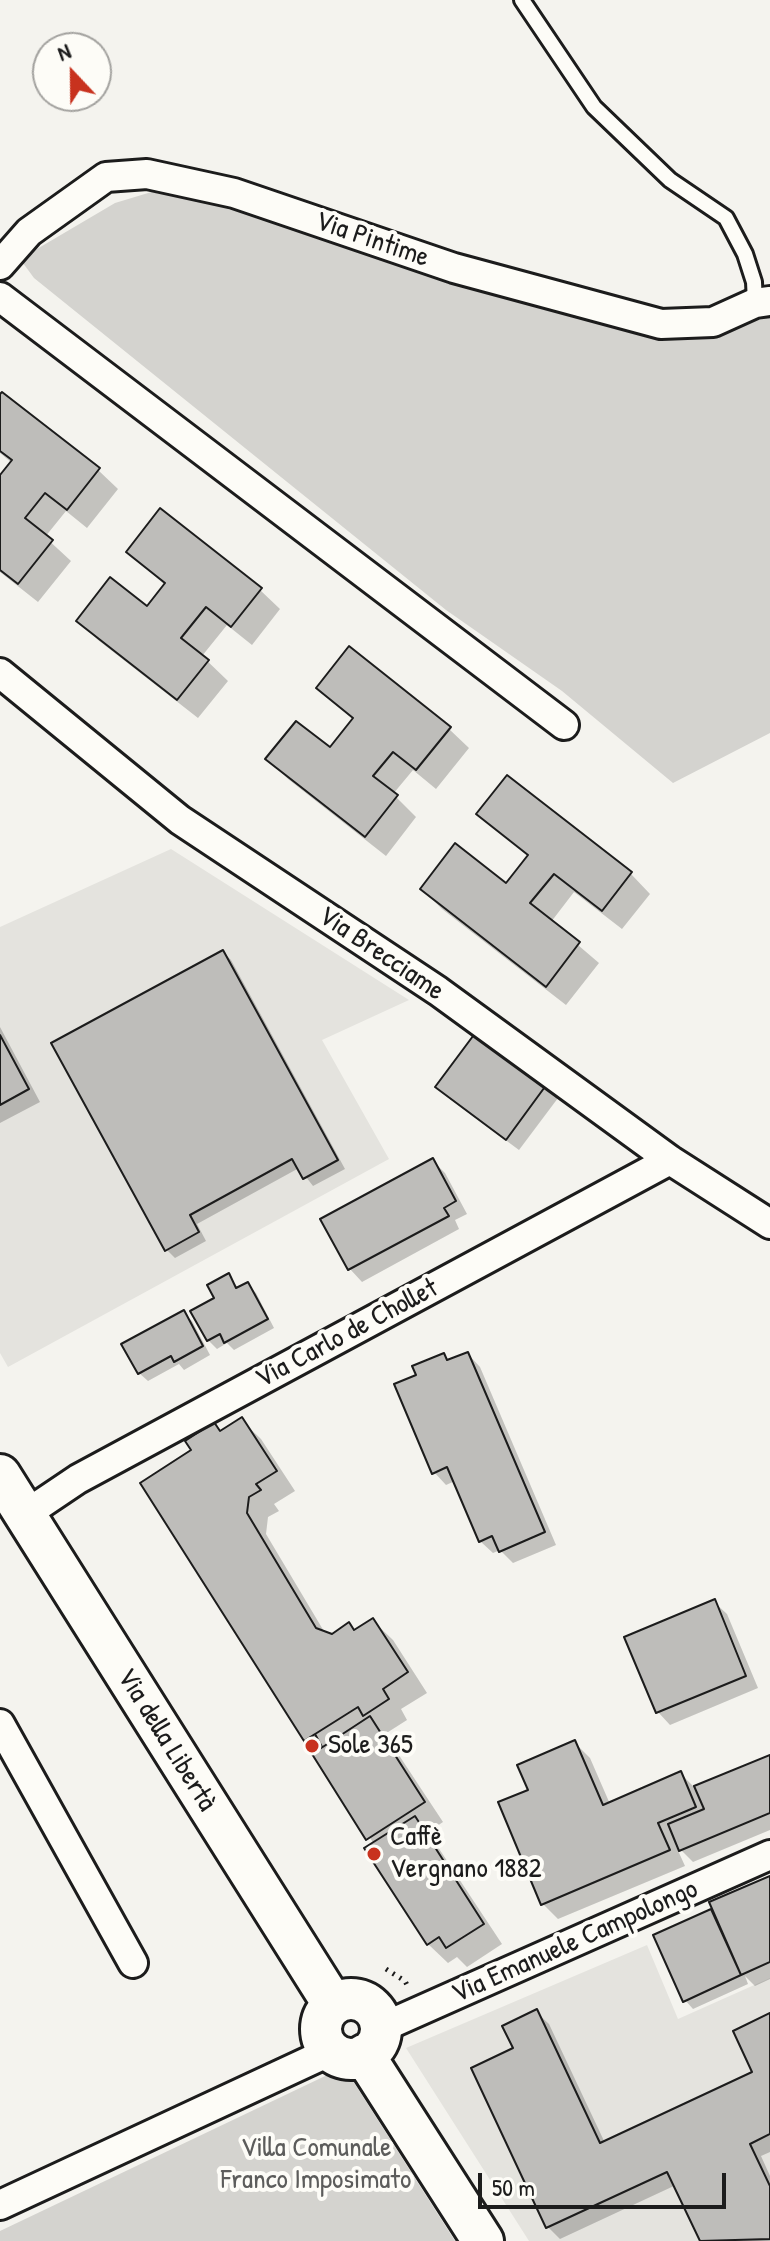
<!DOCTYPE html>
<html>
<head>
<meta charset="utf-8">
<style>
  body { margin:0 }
  #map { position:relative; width:770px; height:2241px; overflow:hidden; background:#f4f3ee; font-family:"Patrick Hand",sans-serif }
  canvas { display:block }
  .north { position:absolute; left:32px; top:32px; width:80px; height:80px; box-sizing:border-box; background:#fdfcf7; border:2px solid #a3a29f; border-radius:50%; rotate:338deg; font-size:22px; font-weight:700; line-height:32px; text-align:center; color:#1c1c1c }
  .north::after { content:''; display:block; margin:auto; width:28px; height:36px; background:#c8321e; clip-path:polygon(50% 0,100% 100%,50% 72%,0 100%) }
  .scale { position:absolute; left:478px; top:2173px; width:248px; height:36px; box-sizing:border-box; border:4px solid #1c1c1c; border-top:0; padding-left:10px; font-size:24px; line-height:28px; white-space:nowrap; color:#1c1c1c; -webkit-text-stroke:6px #fdfcf7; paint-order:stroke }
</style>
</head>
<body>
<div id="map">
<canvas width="770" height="2241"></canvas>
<div class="north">N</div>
<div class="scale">50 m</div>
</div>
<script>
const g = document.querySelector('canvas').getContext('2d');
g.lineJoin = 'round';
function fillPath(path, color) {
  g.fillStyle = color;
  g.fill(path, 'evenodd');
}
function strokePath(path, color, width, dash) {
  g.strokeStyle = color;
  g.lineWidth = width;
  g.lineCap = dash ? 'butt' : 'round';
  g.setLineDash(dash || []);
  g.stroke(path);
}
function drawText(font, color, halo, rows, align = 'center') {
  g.font = font + ' "Patrick Hand",sans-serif';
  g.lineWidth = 8;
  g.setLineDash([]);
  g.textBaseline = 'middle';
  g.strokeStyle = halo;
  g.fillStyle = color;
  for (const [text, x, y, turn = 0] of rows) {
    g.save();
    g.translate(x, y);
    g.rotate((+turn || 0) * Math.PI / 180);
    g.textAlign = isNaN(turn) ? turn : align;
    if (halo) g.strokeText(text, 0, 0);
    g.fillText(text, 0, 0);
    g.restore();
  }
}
const built = new Path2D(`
  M171,849L409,1000L322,1040L389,1159L8,1367L0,1353V927Z
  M647,1945L678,2019L770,1978V2241H529L406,2048Z`);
const green = new Path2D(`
  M168,187L507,297L663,334L770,312V733L673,783L562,691L446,610L34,278L20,259L115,203Z
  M344,2067L455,2241H0V2231Z`);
const shadow = new Path2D(`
  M0,398L98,470L118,489L87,528L66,511L45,537L71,561L38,602L0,572V478L12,463L0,453Z
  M128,552L260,590L280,609L252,645L227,625L202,656L228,681L198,718L98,640L79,621L147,609L166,586Z
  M318,688L449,729L469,748L436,789L413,770L393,794L416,817L386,856L288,779L268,759L330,750L354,720Z
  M507,778L631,874L650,894L622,929L574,892L551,922L599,963L566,1005L442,909L422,889L506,886L529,857L479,814Z
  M223,952L231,960L345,1169L313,1186L299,1168L197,1224L206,1241L175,1258L166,1249Z
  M0,1027L40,1102L0,1123Z
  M546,1086L558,1098L519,1150L450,1099L437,1087Z
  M432,1160L445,1173L467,1214L455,1220L459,1229L362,1282L350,1269L323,1220Z
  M228,1275L239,1289L247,1284L256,1293L274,1328L234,1350L227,1343L217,1349L208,1340L217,1299Z
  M183,1313L192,1321L210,1355L184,1370L179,1364L148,1381L139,1373Z
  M468,1354L480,1367L556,1545L513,1563L500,1550L493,1553L480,1541L455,1481L446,1485L434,1472L419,1376L444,1355L450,1361Z
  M241,1420L261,1439L295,1491L274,1504L279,1511L268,1517L266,1534L325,1633L333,1636L349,1625L356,1632L373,1621L393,1640L427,1693L401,1709L407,1720L385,1734L443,1822L428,1832L502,1944L467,1967L457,1957L448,1963L428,1944L374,1844L142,1484L194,1451L214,1425L222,1432Z
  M714,1602L727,1614L758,1688L670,1725L658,1712L627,1638Z
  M575,1743L590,1758L610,1804L681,1774L695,1788L770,1757V1830L693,1862L675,1844L685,1866L558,1919L543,1904L530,1791Z
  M770,1878V1979L755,1986L745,1976L748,1984L693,2009L685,2000L711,1911L717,1917Z
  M536,2012L549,2024L605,2143L755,2073L770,2016V2152L761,2156L770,2176V2241H702L676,2185L560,2239L548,2227L473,2069L515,2049Z`);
const building = new Path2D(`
  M2,392L100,468L67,510L45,493L25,518L53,540L18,584L0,570V475L12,460L0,451V394Z
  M160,508L262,588L231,627L206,607L181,638L209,660L177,700L76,621L110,577L147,606L165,583L126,552Z
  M349,646L451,727L416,770L393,752L373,776L398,795L365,837L265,759L296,721L330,747L353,718L316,688Z
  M507,775L632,872L602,911L554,874L530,903L580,942L546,987L420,889L455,843L506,883L528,855L476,814Z
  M223,950L338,1160L303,1179L292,1159L190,1215L199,1232L165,1251L51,1043Z
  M476,1032L547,1084L506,1140L435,1087Z
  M0,1035L29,1089L0,1105Z
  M433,1158L456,1201L444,1208L449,1216L348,1270L320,1219Z
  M229,1273L236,1288L248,1282L268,1319L224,1343L220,1334L207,1341L190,1311L214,1298L207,1285Z
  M184,1310L203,1346L174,1362L171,1356L138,1374L121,1344Z
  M468,1352L545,1532L499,1552L492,1536L479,1542L447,1467L432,1474L394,1384L416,1375L412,1366L444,1353L447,1360Z
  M242,1417L277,1471L256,1484L261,1490L249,1497L247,1513L316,1628L332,1634L349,1622L354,1630L373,1618L408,1672L383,1689L389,1699L363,1716L358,1707L304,1741L140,1483L191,1450L185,1441L214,1422L220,1431Z
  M715,1599L746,1676L656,1713L624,1637Z
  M370,1716L425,1802L366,1840L312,1754Z
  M315,1734L322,1747L312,1754L304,1741Z
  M575,1740L603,1805L681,1771L696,1807L658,1823L670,1850L541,1905L498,1802L528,1790L517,1765Z
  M770,1755V1813L679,1851L668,1824L704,1809L694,1786Z
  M415,1816L484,1924L446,1948L439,1937L427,1945L364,1848Z
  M770,1876V1962L741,1975L709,1902Z
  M711,1909L741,1975L683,2002L653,1935Z
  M537,2009L600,2143L752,2072L733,2031L770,2013V2134L750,2144L770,2186V2239L700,2241L667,2172L546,2228L471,2068L513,2048L502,2026Z`);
const path = new Path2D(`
  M386,1969L405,1981L407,1985`);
const lane = new Path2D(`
  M522,0L594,107L670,180L726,218L745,254L754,282L755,303`);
const street = new Path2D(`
  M0,265L29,232L106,177L147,174L234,193L454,268L661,324L713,322L755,303L770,301
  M0,297L564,725
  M0,673L180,820L438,991L670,1160L770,1224
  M26,1514L78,1479L670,1160
  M0,1724L133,1963
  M381,2028L770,1855
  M0,2205L331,2051`);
const secondary = new Path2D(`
  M0,1475L333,2004
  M321 2029a30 30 0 1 1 60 0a30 30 0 1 1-60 0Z
  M364,2055L483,2241`);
const markers = [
  [312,1746,8,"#c8321e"],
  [374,1854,8,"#c8321e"]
];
const streetNames = [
  ["Via Pintime",372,240,19],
  ["Via Brecciame",381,954,34],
  ["Via Carlo de Chollet",347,1334,-28],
  ["Via della Libertà",166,1740,58],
  ["Via Emanuele Campolongo",575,1942,-24]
];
const poiNames = [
  ["Sole 365",328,1746],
  ["Caffè",390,1838],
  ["Vergnano 1882",390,1870]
];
const parkNames = [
  ["Villa Comunale",316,2149],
  ["Franco Imposimato",316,2181]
];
fillPath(built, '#e4e3de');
fillPath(green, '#d4d3cf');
fillPath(shadow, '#0003');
fillPath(building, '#bebdba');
strokePath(building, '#1c1c1c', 2);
strokePath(lane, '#1c1c1c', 20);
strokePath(street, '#1c1c1c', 34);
strokePath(secondary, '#1c1c1c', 46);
strokePath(path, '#1c1c1c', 5, [2, 6]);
strokePath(lane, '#fdfcf7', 14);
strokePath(street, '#fdfcf7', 28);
strokePath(secondary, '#fdfcf7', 40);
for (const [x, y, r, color] of markers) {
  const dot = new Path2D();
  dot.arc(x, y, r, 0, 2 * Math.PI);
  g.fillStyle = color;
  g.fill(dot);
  strokePath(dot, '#fdfcf7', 3);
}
drawText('28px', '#1c1c1c', '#fdfcf7', streetNames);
drawText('28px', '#1c1c1c', '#fdfcf7', poiNames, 'left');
drawText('28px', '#5c5c5b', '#fdfcf7', parkNames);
</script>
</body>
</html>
